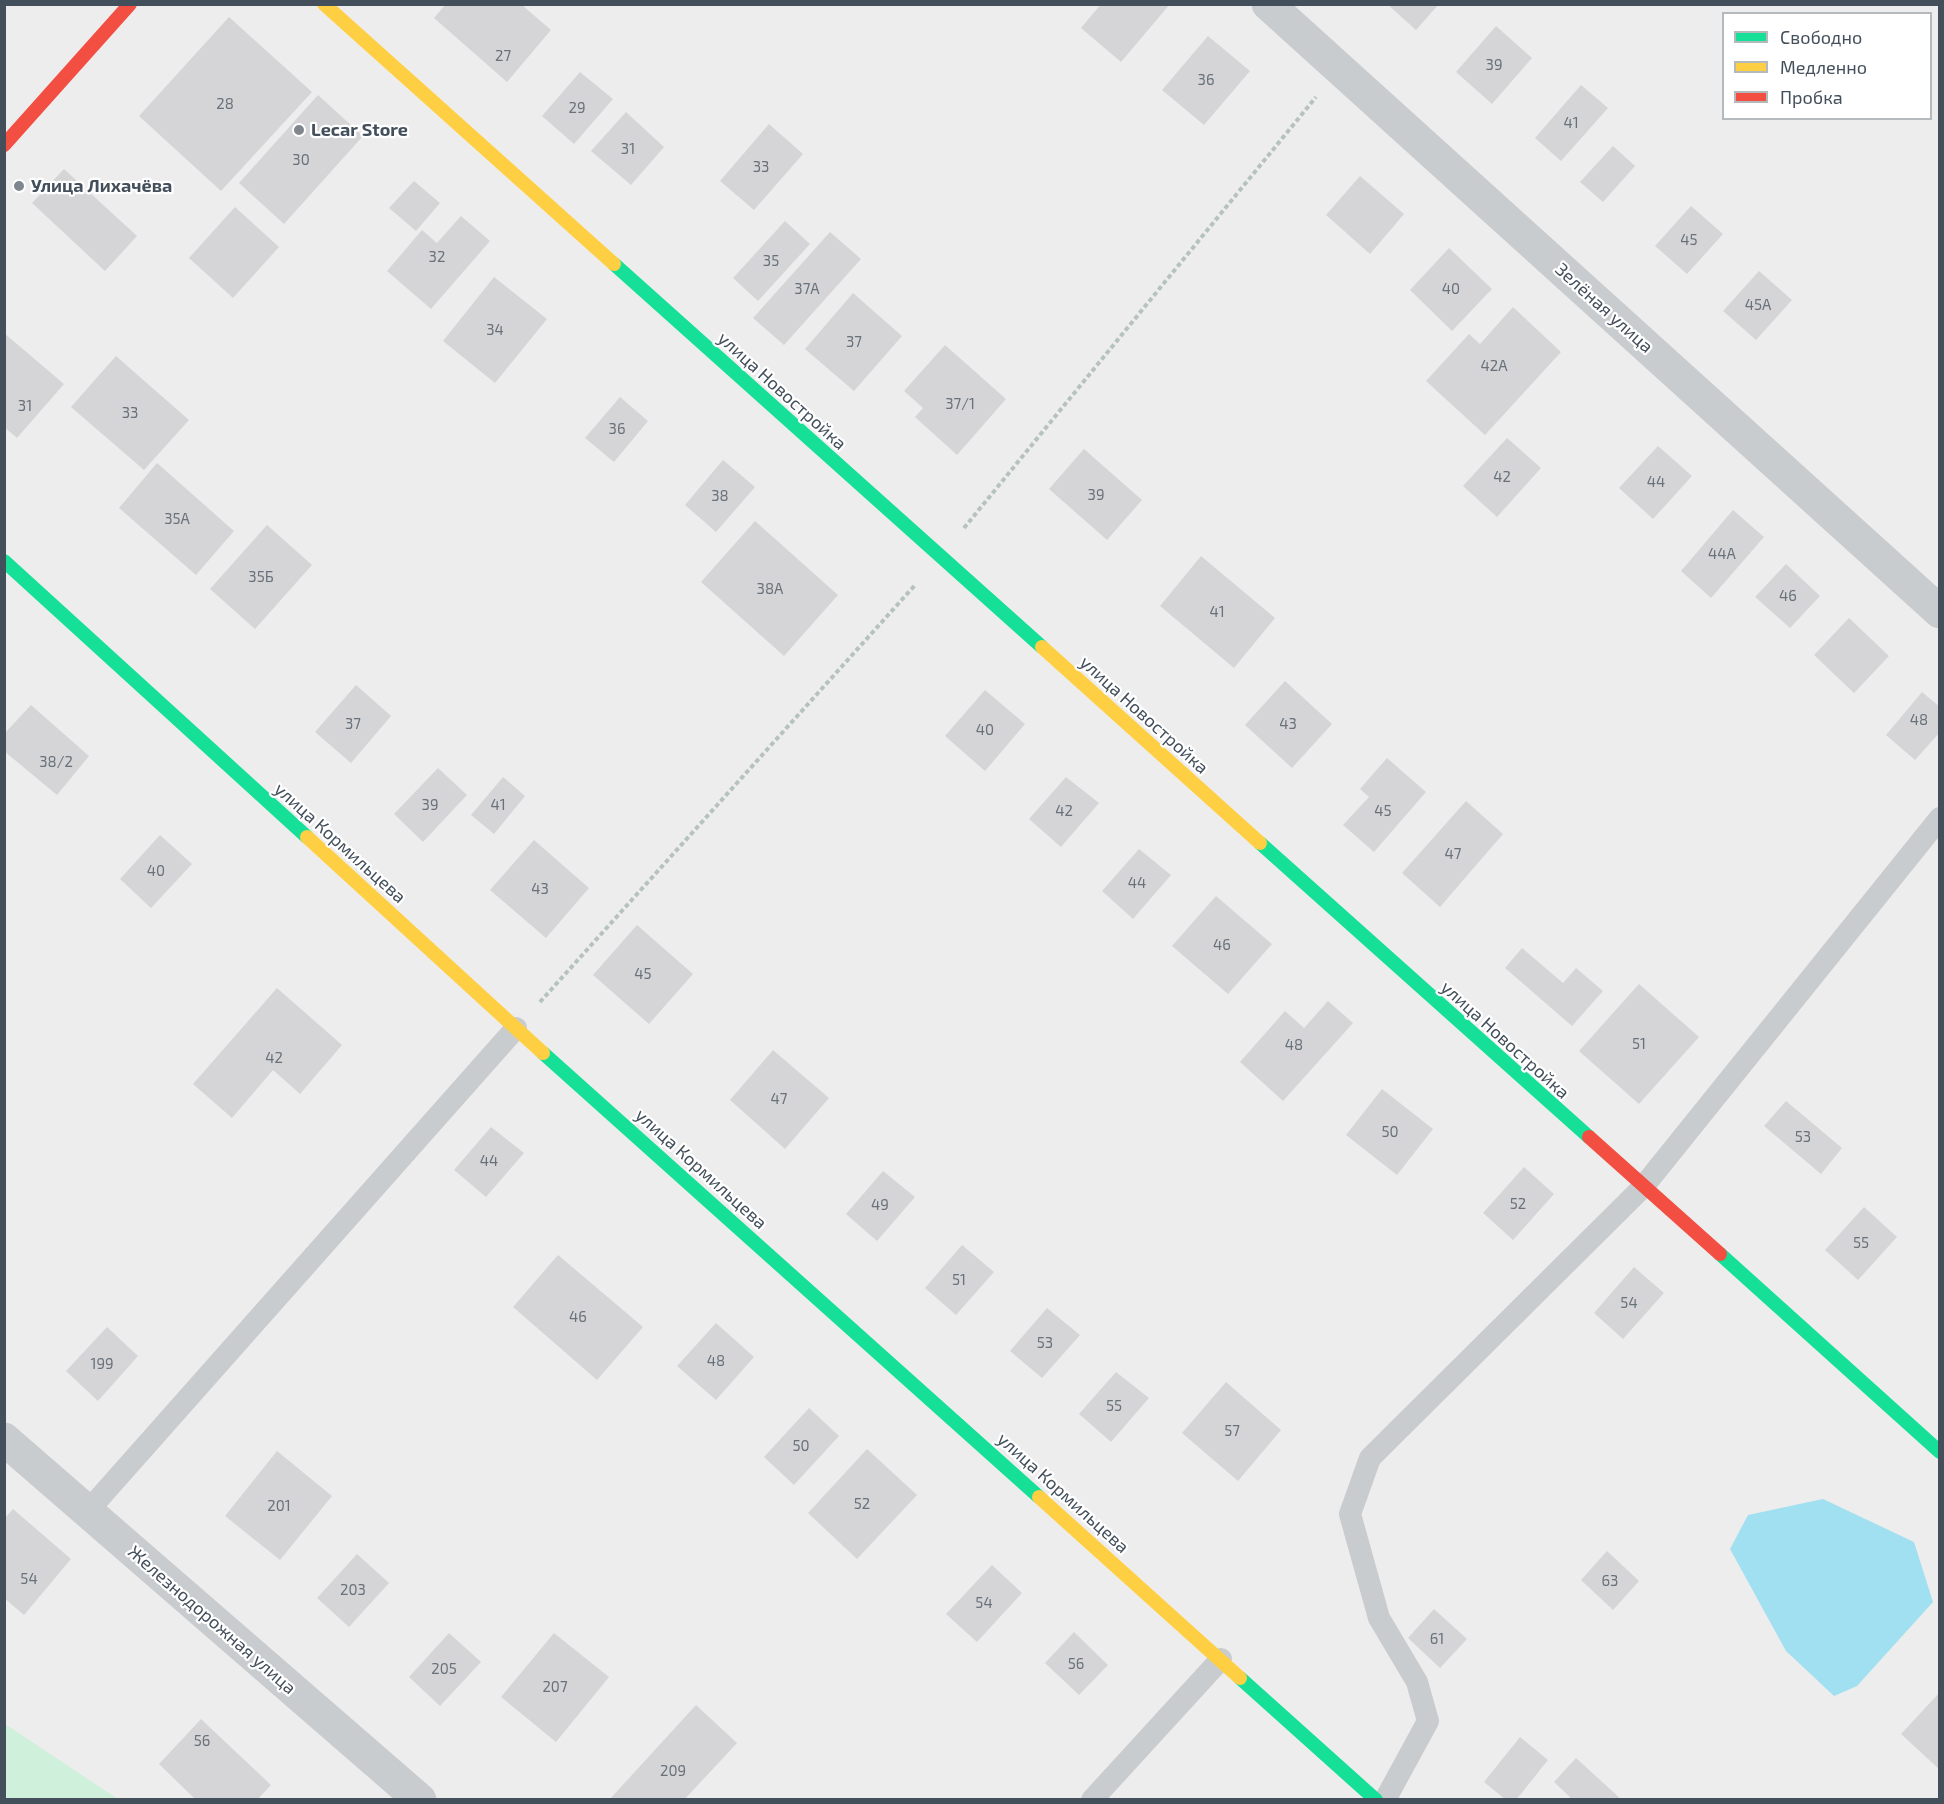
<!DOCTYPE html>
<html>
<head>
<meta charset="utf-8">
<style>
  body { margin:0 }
  #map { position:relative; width:1944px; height:1804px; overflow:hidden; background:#eeeded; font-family:"Exo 2",sans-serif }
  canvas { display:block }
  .frame { position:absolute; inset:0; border:6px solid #434f5b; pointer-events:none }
  .legend { position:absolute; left:1722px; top:12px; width:210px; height:108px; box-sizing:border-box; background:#fff; border:2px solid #b4b9bd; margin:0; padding:8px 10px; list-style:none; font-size:18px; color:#434f5b }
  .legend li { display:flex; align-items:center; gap:12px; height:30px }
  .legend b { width:30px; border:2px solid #b4b9bd }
</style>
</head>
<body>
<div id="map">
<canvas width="1944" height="1804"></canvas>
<div class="frame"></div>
<ul class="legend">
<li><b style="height:8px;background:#16e098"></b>Свободно</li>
<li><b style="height:8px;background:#ffcf43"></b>Медленно</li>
<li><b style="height:8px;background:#f24e42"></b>Пробка</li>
</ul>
</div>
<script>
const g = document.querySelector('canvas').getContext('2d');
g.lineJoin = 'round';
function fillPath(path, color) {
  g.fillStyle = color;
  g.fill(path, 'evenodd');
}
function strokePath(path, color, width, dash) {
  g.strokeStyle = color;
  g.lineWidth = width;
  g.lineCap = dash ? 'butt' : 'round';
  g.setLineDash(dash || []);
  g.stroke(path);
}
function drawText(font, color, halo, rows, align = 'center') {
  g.font = font + ' "Exo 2",sans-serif';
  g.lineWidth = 4.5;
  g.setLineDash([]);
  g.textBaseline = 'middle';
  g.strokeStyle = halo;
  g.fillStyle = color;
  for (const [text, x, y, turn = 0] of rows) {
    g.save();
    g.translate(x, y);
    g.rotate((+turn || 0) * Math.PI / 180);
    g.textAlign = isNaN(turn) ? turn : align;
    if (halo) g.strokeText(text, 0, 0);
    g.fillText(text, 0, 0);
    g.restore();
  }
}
const green = new Path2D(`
  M4,1724H5L118,1799H5Z`);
const water = new Path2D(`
  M1823,1499L1914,1542L1933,1602L1857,1686L1834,1696L1786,1651L1730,1549L1748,1515Z`);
const building = new Path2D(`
  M1101,4H1170L1121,62L1081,28Z
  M1387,4H1439L1416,30Z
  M445,5H522L551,30L507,82L434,18Z
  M229,17L312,92L221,191L139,116Z
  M1496,26L1532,58L1492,104L1456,72Z
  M1208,36L1250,71L1204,125L1162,90Z
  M580,72L613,99L574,144L542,116Z
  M1581,85L1608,108L1561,161L1535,138Z
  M318,95L363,136L284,224L239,183Z
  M626,112L664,147L631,185L591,151Z
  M769,124L803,154L754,210L720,181Z
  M1613,146L1635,166L1603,202L1580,182Z
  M64,169L137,236L105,271L32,203Z
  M1360,176L1404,214L1370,254L1326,215Z
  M414,181L440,203L416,231L389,208Z
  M1691,206L1723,234L1687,274L1655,246Z
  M235,207L279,247L233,298L189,258Z
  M461,216L490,241L431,309L387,271L422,230L437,243Z
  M785,221L810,244L758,301L733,278Z
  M830,232L861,259L784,345L753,318Z
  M1449,248L1492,289L1452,331L1410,290Z
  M1759,271L1792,300L1756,340L1723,311Z
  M494,277L547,319L495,383L443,341Z
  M853,293L902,336L854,391L805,349Z
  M1513,307L1561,352L1485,435L1426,381L1469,334L1480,344Z
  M4,333L64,384L17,438L4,427Z
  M945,345L1006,399L957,455L915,417L923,408L904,391Z
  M116,356L189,420L144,470L71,407Z
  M620,397L648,421L614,462L585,438Z
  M1507,438L1541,468L1497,517L1463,486Z
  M1658,446L1692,476L1653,519L1619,488Z
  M1084,449L1142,500L1107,540L1049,489Z
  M723,460L755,487L716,532L685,505Z
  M157,463L234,531L196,575L119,508Z
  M1733,510L1764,537L1711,598L1681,571Z
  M755,521L838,595L784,656L701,582Z
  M267,525L312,565L255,629L210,589Z
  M1201,556L1275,618L1234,668L1160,606Z
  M1786,564L1820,596L1790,628L1755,597Z
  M1849,618L1889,656L1854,693L1814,655Z
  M1285,681L1332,724L1292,768L1245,725Z
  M356,685L391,716L351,763L315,732Z
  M985,690L1025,724L985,771L945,736Z
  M1922,692L1940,707V732L1915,760L1886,735Z
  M31,705L89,756L57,795L4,751V734Z
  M1387,758L1426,792L1374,852L1343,825L1369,797L1360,789Z
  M438,768L467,795L423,842L394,814Z
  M503,777L525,796L494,834L471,815Z
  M1066,777L1099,803L1061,847L1029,819Z
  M1466,801L1503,834L1440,907L1402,873Z
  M160,835L192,864L151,908L120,879Z
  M534,840L589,888L546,938L490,890Z
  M1139,849L1171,875L1133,919L1102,891Z
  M1216,896L1272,944L1228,994L1172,946Z
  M637,925L693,974L649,1024L593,975Z
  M1522,948L1563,983L1576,968L1603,991L1572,1026L1505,968Z
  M1639,984L1699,1037L1639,1104L1579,1051Z
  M277,988L342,1045L300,1094L273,1070L232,1118L193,1084Z
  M1328,1001L1353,1023L1283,1101L1240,1062L1285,1011L1304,1028Z
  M773,1050L829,1098L785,1149L730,1100Z
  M1382,1089L1433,1129L1397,1175L1346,1135Z
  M1786,1101L1842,1148L1821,1174L1764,1126Z
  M491,1127L524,1153L486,1197L454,1170Z
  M1524,1167L1554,1194L1513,1240L1483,1213Z
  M883,1171L915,1197L877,1241L846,1214Z
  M1864,1207L1897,1237L1858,1280L1825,1250Z
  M962,1245L994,1272L956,1315L925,1288Z
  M558,1255L643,1327L597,1380L513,1307Z
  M1634,1267L1664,1293L1623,1339L1594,1313Z
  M1047,1308L1080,1335L1042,1378L1010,1351Z
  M716,1323L754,1357L716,1400L677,1366Z
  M107,1327L138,1356L98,1401L66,1371Z
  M1116,1372L1149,1398L1111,1442L1079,1414Z
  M1226,1382L1281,1430L1238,1481L1182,1433Z
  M809,1408L839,1436L794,1485L764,1457Z
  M867,1449L917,1495L857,1559L808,1513Z
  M277,1451L332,1496L280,1560L225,1516Z
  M13,1509L71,1559L24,1615L4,1598V1519Z
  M1607,1551L1639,1581L1613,1610L1581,1580Z
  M357,1554L389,1583L349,1627L317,1598Z
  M992,1565L1022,1593L977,1642L946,1614Z
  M1434,1609L1467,1639L1440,1668L1408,1638Z
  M1074,1632L1108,1665L1079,1695L1045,1663Z
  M449,1633L481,1662L440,1706L409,1677Z
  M554,1633L609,1677L556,1742L501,1697Z
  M1940,1692V1770L1901,1734Z
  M696,1705L737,1743L684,1800H609Z
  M201,1719L271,1785L257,1800H196L159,1764Z
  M1520,1737L1548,1760L1516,1800H1506L1484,1782Z
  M1576,1758L1622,1800H1568L1570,1797L1554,1782Z`);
const path = new Path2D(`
  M964,528L1316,97
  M540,1002L916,584`);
const lane = new Path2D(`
  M87,1512L516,1028
  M1092,1800L1221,1659
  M1385,1800L1428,1721L1417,1682L1379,1618L1350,1514L1370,1458L1643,1187L1940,818`);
const street = new Path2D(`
  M1268,4L1940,612
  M4,1439L420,1800`);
const fast = new Path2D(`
  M614,264L1042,647
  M4,561L307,837
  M1260,843L1589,1137
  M543,1053L1039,1497
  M1720,1254L1940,1452
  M1240,1678L1376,1800`);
const slow = new Path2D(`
  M324,4L614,264
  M1042,647L1260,843
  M307,837L543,1053
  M1039,1497L1240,1678`);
const jam = new Path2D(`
  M4,145L130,4
  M1589,1137L1720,1254`);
const markers = [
  [299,130,6,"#7f868e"],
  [19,186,6,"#7f868e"]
];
const numberNames = [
  ["27",503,56],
  ["39",1494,65],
  ["36",1206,80],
  ["28",225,104],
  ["29",577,108],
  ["41",1571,123],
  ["31",628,149],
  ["30",301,160],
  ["33",761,167],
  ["45",1689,240],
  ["32",437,257],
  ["35",771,261],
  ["37А",807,289],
  ["40",1451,289],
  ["45А",1758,305],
  ["34",495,330],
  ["37",854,342],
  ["42А",1494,366],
  ["37/1",960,404],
  ["31",25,406],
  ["33",130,413],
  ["36",617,429],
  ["42",1502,477],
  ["44",1656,482],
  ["39",1096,495],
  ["38",720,496],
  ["35А",177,519],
  ["44А",1722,554],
  ["35Б",261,577],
  ["38А",770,589],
  ["46",1788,596],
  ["41",1217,612],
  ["48",1919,720],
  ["37",353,724],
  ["43",1288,724],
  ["40",985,730],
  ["38/2",56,762],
  ["39",430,805],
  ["41",498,805],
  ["42",1064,811],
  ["45",1383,811],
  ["47",1453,854],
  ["40",156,871],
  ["44",1137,883],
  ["43",540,889],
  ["46",1222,945],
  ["45",643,974],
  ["51",1639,1044],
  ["48",1294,1045],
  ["42",274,1058],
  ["47",779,1099],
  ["50",1390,1132],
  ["53",1803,1137],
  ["44",489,1161],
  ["52",1518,1204],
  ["49",880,1205],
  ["55",1861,1243],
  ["51",959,1280],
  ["54",1629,1303],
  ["46",578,1317],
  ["53",1045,1343],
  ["48",716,1361],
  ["199",102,1364],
  ["55",1114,1406],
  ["57",1232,1431],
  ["50",801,1446],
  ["52",862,1504],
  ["201",279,1506],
  ["54",29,1579],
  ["63",1610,1581],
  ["203",353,1590],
  ["54",984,1603],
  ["61",1437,1639],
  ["56",1076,1664],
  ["205",444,1669],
  ["207",555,1687],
  ["56",202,1741],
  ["209",673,1771]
];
const poiNames = [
  ["Lecar Store",311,130],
  ["Улица Лихачёва",31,186]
];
const streetNames = [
  ["Зелёная улица",1604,308,42],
  ["улица Новостройка",782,391,42],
  ["улица Новостройка",1144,715,42],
  ["улица Кормильцева",340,843,42],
  ["улица Новостройка",1505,1040,42],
  ["улица Кормильцева",701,1169,42],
  ["улица Кормильцева",1063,1493,42],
  ["Железнодорожная улица",212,1620,41]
];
fillPath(green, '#cff0db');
fillPath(water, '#a0e0f0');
fillPath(building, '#d5d5d7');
strokePath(path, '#b5c2be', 4, [4.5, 3]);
strokePath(lane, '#c9ccce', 22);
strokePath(street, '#c9ccce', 33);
strokePath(fast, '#16e098', 14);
strokePath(slow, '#ffcf43', 14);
strokePath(jam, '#f24e42', 14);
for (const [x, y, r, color] of markers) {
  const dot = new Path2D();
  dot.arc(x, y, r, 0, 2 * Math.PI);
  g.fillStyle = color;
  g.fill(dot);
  strokePath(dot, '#fff', 2);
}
drawText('15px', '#69727b', null, numberNames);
drawText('bold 18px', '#434f5b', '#fff', poiNames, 'left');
drawText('18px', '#434f5b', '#fff', streetNames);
</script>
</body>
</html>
